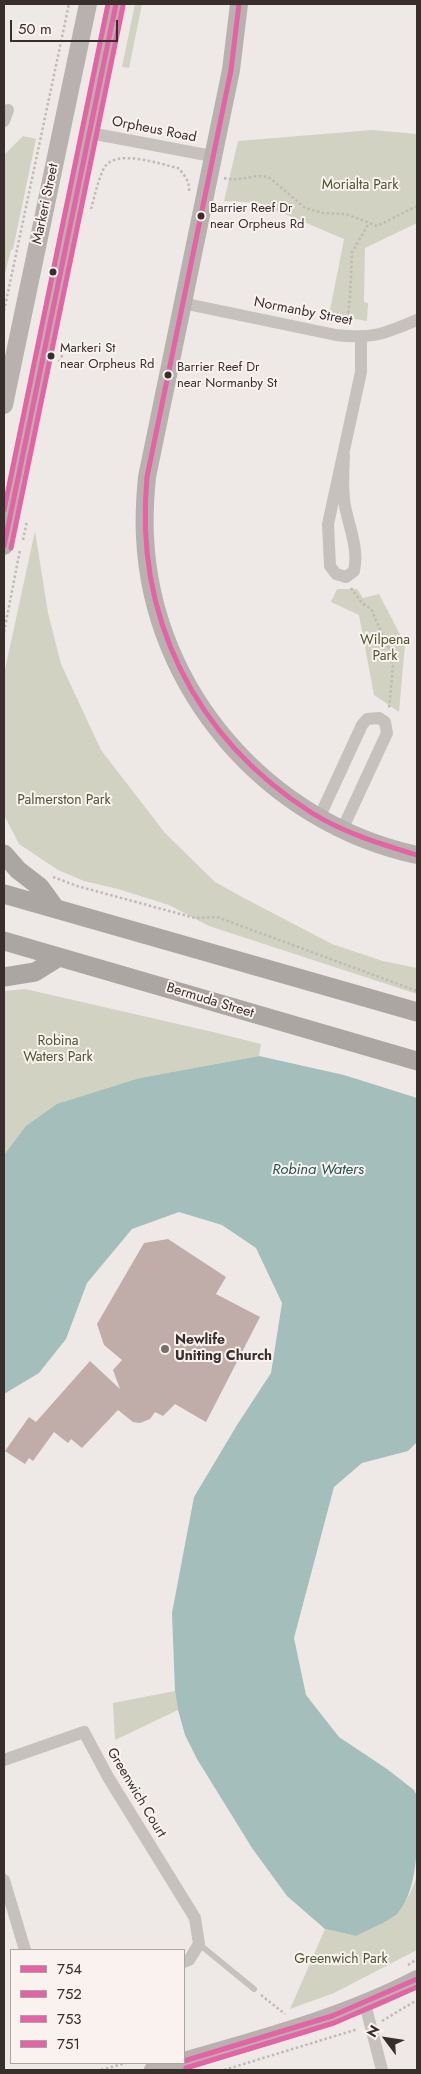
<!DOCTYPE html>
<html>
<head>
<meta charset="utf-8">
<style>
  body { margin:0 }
  #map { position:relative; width:421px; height:2074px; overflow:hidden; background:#eee9e6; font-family:Jost,sans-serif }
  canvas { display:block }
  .frame { position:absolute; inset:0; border:5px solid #382e2c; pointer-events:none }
  .legend { position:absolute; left:10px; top:1949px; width:175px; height:115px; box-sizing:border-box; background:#f9f2ee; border:1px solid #aca4a0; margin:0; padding:6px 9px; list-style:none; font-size:15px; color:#382e2c }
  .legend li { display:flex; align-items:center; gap:10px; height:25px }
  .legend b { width:25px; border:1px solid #aca4a0 }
  .north { position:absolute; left:361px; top:2014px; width:50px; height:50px; -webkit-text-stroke:4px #f9f2ee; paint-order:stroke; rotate:301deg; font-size:14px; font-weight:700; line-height:20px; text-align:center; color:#382e2c }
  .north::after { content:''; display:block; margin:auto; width:18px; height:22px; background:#382e2c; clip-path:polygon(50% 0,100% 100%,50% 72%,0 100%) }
  .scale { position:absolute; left:10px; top:20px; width:108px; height:22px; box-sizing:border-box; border:2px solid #382e2c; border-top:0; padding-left:6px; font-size:15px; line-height:18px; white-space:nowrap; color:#382e2c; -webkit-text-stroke:4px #f9f2ee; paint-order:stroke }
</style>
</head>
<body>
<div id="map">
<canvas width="421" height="2074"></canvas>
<div class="frame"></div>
<ul class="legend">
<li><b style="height:6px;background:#e463a4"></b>754</li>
<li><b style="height:6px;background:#e463a4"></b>752</li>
<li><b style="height:6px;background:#e463a4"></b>753</li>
<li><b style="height:6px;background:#e463a4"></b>751</li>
</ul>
<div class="north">N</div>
<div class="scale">50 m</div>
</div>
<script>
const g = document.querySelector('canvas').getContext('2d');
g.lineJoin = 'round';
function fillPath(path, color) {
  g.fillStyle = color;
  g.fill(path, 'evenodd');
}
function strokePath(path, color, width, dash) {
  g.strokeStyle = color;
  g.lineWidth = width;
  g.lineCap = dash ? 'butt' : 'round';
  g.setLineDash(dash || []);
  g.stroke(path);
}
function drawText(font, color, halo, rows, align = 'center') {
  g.font = font + ' Jost,sans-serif';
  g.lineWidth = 4;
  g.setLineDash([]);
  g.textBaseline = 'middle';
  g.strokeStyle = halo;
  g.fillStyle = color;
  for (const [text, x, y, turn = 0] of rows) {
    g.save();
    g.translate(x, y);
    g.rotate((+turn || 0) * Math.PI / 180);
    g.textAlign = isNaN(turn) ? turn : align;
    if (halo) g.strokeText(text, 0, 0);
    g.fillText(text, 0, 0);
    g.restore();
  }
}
const green = new Path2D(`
  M135,4H142L129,68L122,67Z
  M372,130L417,134V223L365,248L364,302L368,303L367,321L329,315L344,239L259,203L224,201L238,141Z
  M23,136L36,139L13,249L11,250L4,277V155Z
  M35,531L48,613L61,664L101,750L165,833L215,882L242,897L332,944L383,961L417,968V994L209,926L169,905L118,889L84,881L58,870L19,844L4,815V674Z
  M337,589H357L363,598L379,594L405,644L399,712L374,695L359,615L331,602Z
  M25,989L213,1032L261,1044L259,1056L140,1078L4,1155V991Z
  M175,1691L178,1710L115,1740L113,1703Z
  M417,1876V1950L334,1993L290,2009L325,1929L356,1936C391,1917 403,1916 417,1876Z`);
const water = new Path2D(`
  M259,1056L344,1075L417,1098V1442L408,1451L362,1463L334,1487L294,1638L306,1695L339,1737L387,1769L414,1790L417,1796C417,1832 421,1887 397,1914C387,1922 367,1930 356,1936L325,1929L287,1896L252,1848L197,1759L185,1735L178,1710L175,1691L172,1613L194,1497L237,1425L271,1373L282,1303L256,1248L222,1225L179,1212L132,1229L87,1283L66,1339L39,1373L4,1394V1155L26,1126L57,1104L140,1078Z`);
const building = new Path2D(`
  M168,1239L226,1277L216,1294L260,1317L206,1422L175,1404L163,1416L155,1412L150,1419L140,1423L133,1422L118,1410L82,1448L71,1439L68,1443L54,1432L33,1461L29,1458L25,1464L5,1451L29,1417L36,1422L90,1361L120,1389L113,1370L122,1360L104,1345L97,1324L144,1243Z`);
const path = new Path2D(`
  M224,178C239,183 255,172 270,178L305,208L323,213L346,214L377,226L417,206
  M91,209C95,195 98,180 104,168C116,148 159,164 178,168C184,174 190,182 189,191
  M4,311L69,4
  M347,323L350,297L352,252L369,223
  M59,362L62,356L63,343
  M23,540L27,521
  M351,588L362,603L371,609L391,654L393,666L389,709
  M4,632L20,550
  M53,877L77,886L195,918L217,917L417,991
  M408,1965L417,1959
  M261,1995L285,2014
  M382,2021L417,2000
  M101,2070L126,2063
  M224,2070L358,2029`);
const lane = new Path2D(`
  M199,1944L254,1989`);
const street = new Path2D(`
  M4,121L8,110
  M90,133L212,156
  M182,303L336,335C372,339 384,334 417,320
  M344,456C343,473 342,489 345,506C349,527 359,549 354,571L346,577L336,574L330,566L328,524L361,372V338
  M319,818L362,725L367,719L379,718L385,722L387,733L342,830
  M4,1760L84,1732L108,1777L195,1918L199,1944L189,1960L184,1962
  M4,1880L25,1950
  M365,2004L382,2070`);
const secondary = new Path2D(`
  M239,4L231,70L147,477C145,497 144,517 145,537C152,691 268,823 417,855
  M4,405L88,4
  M4,546L116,4
  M184,2061C263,2038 344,2017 417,1979
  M153,2070L178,2063`);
const primary = new Path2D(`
  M4,854L18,870L40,887L56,909
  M4,894L417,1012
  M4,941L417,1061
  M4,977L35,972L59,957`);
const bus1 = new Path2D(`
  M239,4L231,70L147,477C134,616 194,738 312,813C344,833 381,844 417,855`);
const bus2 = new Path2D(`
  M4,546L116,4
  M184,2061L332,2016L417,1979`);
const bus3 = new Path2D(`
  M11,548L123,6
  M186,2068L334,2023L417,1987`);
const bus4 = new Path2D(`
  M4,510L108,4`);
const markers = [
  [201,216,4.5,"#382e2c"],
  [53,272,4.5,"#382e2c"],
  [51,356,4.5,"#382e2c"],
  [168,375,4.5,"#382e2c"],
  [165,1349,5,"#786f6d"]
];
const busNames = [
  ["Barrier Reef Dr",210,209],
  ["near Orpheus Rd",210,225],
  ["Markeri St",60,349],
  ["near Orpheus Rd",60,365],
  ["Barrier Reef Dr",177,368],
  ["near Normanby St",177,384]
];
const streetNames = [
  ["Orpheus Road",154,130,11],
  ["Markeri Street",46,204,-78],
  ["Normanby Street",303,312,11],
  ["Bermuda Street",210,1001,17],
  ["Greenwich Court",136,1793,59]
];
const parkNames = [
  ["Morialta Park",360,186],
  ["Wilpena",385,641],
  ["Park",385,657],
  ["Palmerston Park",64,801],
  ["Robina",58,1042],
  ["Waters Park",58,1058],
  ["Greenwich Park",341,1960]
];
const poiNames = [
  ["Newlife",175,1341],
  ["Uniting Church",175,1357]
];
const waterNames = [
  ["Robina Waters",318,1170]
];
fillPath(green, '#d1d2c1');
fillPath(water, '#a3bebb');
fillPath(building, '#c0aca9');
strokePath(path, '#c0b9b6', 2.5, [2.5, 2.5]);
strokePath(lane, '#c7c1be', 6);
strokePath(street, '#c7c1be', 12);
strokePath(secondary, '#b8b1af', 18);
strokePath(primary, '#aca6a3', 19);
strokePath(bus1, '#e463a4', 5);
strokePath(bus2, '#e463a4', 5);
strokePath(bus3, '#e463a4', 5);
strokePath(bus4, '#e463a4', 5);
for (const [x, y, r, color] of markers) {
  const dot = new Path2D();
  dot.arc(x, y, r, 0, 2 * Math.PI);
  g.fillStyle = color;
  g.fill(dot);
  strokePath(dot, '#f9f2ee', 2);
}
drawText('13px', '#382e2c', '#f9f2ee', busNames, 'left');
drawText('14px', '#382e2c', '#f9f2ee', streetNames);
drawText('14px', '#4c5432', '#f9f2ee', parkNames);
drawText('bold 14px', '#382e2c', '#f9f2ee', poiNames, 'left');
drawText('italic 15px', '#255653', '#f9f2ee', waterNames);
</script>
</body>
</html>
